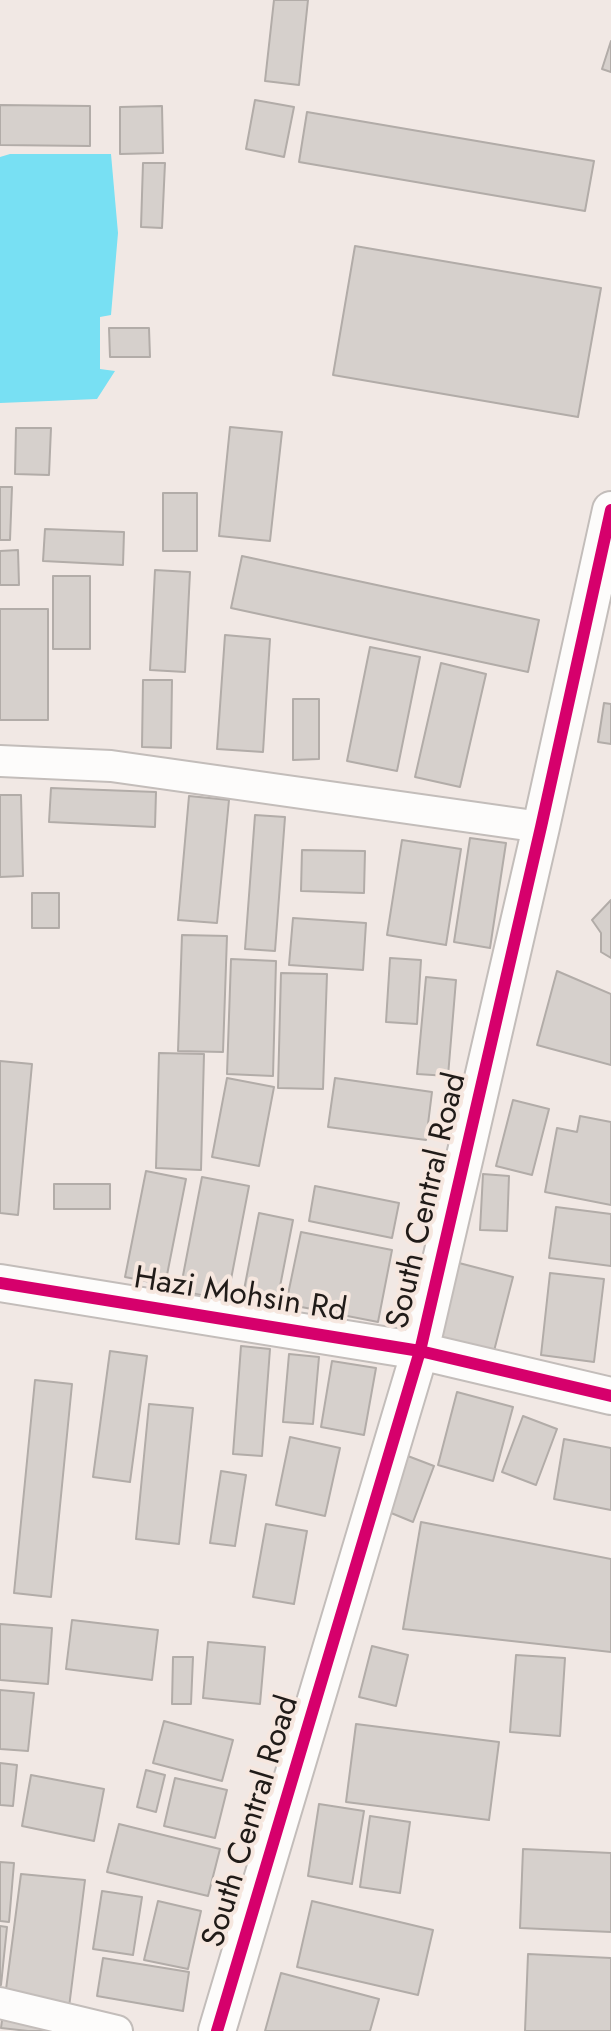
<!DOCTYPE html>
<html>
<head>
<meta charset="utf-8">
<style>
  body { margin:0 }
  canvas { display:block; background:#f1e8e4 }
</style>
</head>
<body>
<canvas width="611" height="2031"></canvas>
<script>
const g = document.querySelector('canvas').getContext('2d');
g.lineJoin = 'round';
function fillPath(path, color) {
  g.fillStyle = color;
  g.fill(path, 'evenodd');
}
function strokePath(path, color, width, dash) {
  g.strokeStyle = color;
  g.lineWidth = width;
  g.lineCap = dash ? 'butt' : 'round';
  g.setLineDash(dash || []);
  g.stroke(path);
}
function drawText(font, color, halo, rows, align = 'center') {
  g.font = font + ' Jost,sans-serif';
  g.lineWidth = 8;
  g.setLineDash([]);
  g.textBaseline = 'middle';
  g.strokeStyle = halo;
  g.fillStyle = color;
  for (const [text, x, y, turn = 0] of rows) {
    g.save();
    g.translate(x, y);
    g.rotate((+turn || 0) * Math.PI / 180);
    g.textAlign = isNaN(turn) ? turn : align;
    if (halo) g.strokeText(text, 0, 0);
    g.fillText(text, 0, 0);
    g.restore();
  }
}
const water = new Path2D(`
  M10,154H111L118,233L111,315L100,317V369L115,371L97,399L0,403V157Z`);
const building = new Path2D(`
  M274,0H308L299,85L265,81Z
  M611,41V72L602,69Z
  M255,100L294,107L284,157L246,149Z
  M0,105L90,106V146L0,145Z
  M162,106L163,153L120,154V107Z
  M307,112L594,161L585,211L299,162Z
  M143,163H165L162,228L141,227Z
  M355,246L601,288L578,417L333,375Z
  M109,328H149L150,357H110Z
  M230,427L282,432L270,541L219,536Z
  M16,428H51L49,475L15,474Z
  M0,487H12L10,540H0Z
  M163,493H197V551H163Z
  M45,529L124,532L123,565L43,561Z
  M18,550L19,585H0V551Z
  M242,556L539,620L528,672L231,608Z
  M155,570L190,572L185,672L150,670Z
  M53,576H90V649H53Z
  M0,609H48V720H0Z
  M225,635L270,639L263,752L217,749Z
  M370,647L420,657L397,771L347,761Z
  M441,663L486,674L460,787L415,777Z
  M143,680H172L171,748L142,747Z
  M293,699H319V759L293,760Z
  M604,703L611,704V744L598,742Z
  M51,788L156,792L155,827L49,822Z
  M0,795H21L23,876L0,877Z
  M189,796L229,800L217,923L178,920Z
  M255,815L285,817L275,951L245,949Z
  M470,838L506,843L490,948L454,942Z
  M402,840L461,849L446,945L387,935Z
  M302,850L365,851L364,893L301,891Z
  M32,893H59V928H32Z
  M611,900V958L601,952V933L592,920Z
  M293,918L366,923L363,970L289,965Z
  M182,935L227,936L223,1052L178,1051Z
  M390,958L421,960L417,1024L386,1022Z
  M231,959L276,961L273,1076L227,1074Z
  M557,971L611,994V1065L537,1045Z
  M281,973L327,974L323,1089L278,1088Z
  M426,977L456,980L448,1076L417,1074Z
  M159,1053L204,1054L201,1170L156,1168Z
  M0,1061L32,1064L18,1215L0,1213Z
  M227,1078L274,1087L259,1166L212,1157Z
  M335,1078L432,1092L426,1140L328,1127Z
  M513,1100L549,1109L532,1175L496,1166Z
  M580,1116L611,1122V1205L545,1192L557,1128L577,1132Z
  M146,1171L186,1179L165,1285L125,1277Z
  M483,1174L509,1176L507,1231L480,1230Z
  M202,1177L249,1186L227,1300L180,1291Z
  M54,1184H110V1209H54Z
  M315,1186L399,1203L392,1238L309,1221Z
  M556,1207L611,1214V1266L549,1258Z
  M259,1213L293,1220L276,1307L242,1300Z
  M301,1232L392,1250L378,1322L286,1304Z
  M459,1263L513,1277L494,1351L439,1337Z
  M550,1273L604,1279L594,1362L541,1355Z
  M241,1346L270,1349L262,1456L233,1454Z
  M110,1351L147,1356L130,1482L93,1477Z
  M289,1354L319,1357L313,1424L283,1422Z
  M332,1361L376,1368L364,1435L321,1427Z
  M35,1380L72,1384L51,1597L14,1593Z
  M457,1392L513,1407L493,1481L438,1465Z
  M149,1404L193,1408L179,1544L136,1539Z
  M523,1416L557,1429L536,1485L502,1472Z
  M290,1437L340,1448L325,1516L276,1505Z
  M564,1439L611,1448V1510L554,1499Z
  M400,1453L434,1466L413,1522L379,1508Z
  M221,1471L246,1475L235,1546L210,1543Z
  M421,1522L611,1559V1652L403,1629Z
  M266,1524L307,1531L294,1604L253,1597Z
  M72,1620L158,1630L152,1680L66,1669Z
  M0,1624L52,1628L48,1684L0,1680Z
  M208,1642L265,1647L260,1704L203,1698Z
  M372,1646L408,1655L396,1706L359,1697Z
  M516,1655L565,1658L560,1736L510,1732Z
  M173,1657H193L191,1704H172Z
  M0,1690L34,1693L28,1751L0,1749Z
  M164,1721L233,1740L222,1781L153,1763Z
  M356,1724L499,1742L489,1820L346,1802Z
  M0,1763L17,1765L13,1806L0,1805Z
  M146,1770L165,1775L156,1812L137,1807Z
  M31,1775L104,1789L94,1841L22,1826Z
  M175,1778L227,1790L215,1838L164,1826Z
  M319,1804L364,1811L352,1884L308,1876Z
  M370,1816L410,1822L400,1893L360,1887Z
  M119,1824L220,1849L208,1896L107,1872Z
  M523,1849L611,1853V1932L520,1928Z
  M0,1862L14,1863L9,1922L0,1921Z
  M21,1874L85,1880L66,2031H28L1,2028Z
  M102,1891L142,1897L133,1955L93,1949Z
  M158,1901L201,1911L188,1969L144,1960Z
  M312,1901L433,1930L418,1995L297,1967Z
  M0,1926L7,1927L1,1985H0Z
  M528,1954L611,1958V2031H525Z
  M103,1958L189,1972L183,2011L97,1996Z
  M281,1973L379,1999L370,2031H265Z`);
const minor = new Path2D(`
  M0,761L111,766L541,827
  M0,2003L117,2031`);
const tertiary = new Path2D(`
  M0,1283L420,1351L611,1396
  M217,2031L420,1351L541,827L611,510`);
const cycleway = new Path2D(`
  M0,1283L420,1351L611,1396
  M217,2031L420,1351L541,827L611,510`);
const streetNames = [
  ["South Central Road",428,1201,-77],
  ["Hazi Mohsin Rd",240,1296,9],
  ["South Central Road",252,1822,-73]
];
fillPath(water, '#78e0f3');
fillPath(building, '#d6d0cc');
strokePath(building, '#b2aca8', 2);
strokePath(minor, '#c3bdba', 34);
strokePath(tertiary, '#c3bdba', 40);
strokePath(minor, '#fdfcfb', 30);
strokePath(tertiary, '#fdfcfb', 36);
strokePath(cycleway, '#d6006c', 12);
drawText('32px', '#201b18', '#f6e7df', streetNames);
</script>
</body>
</html>
